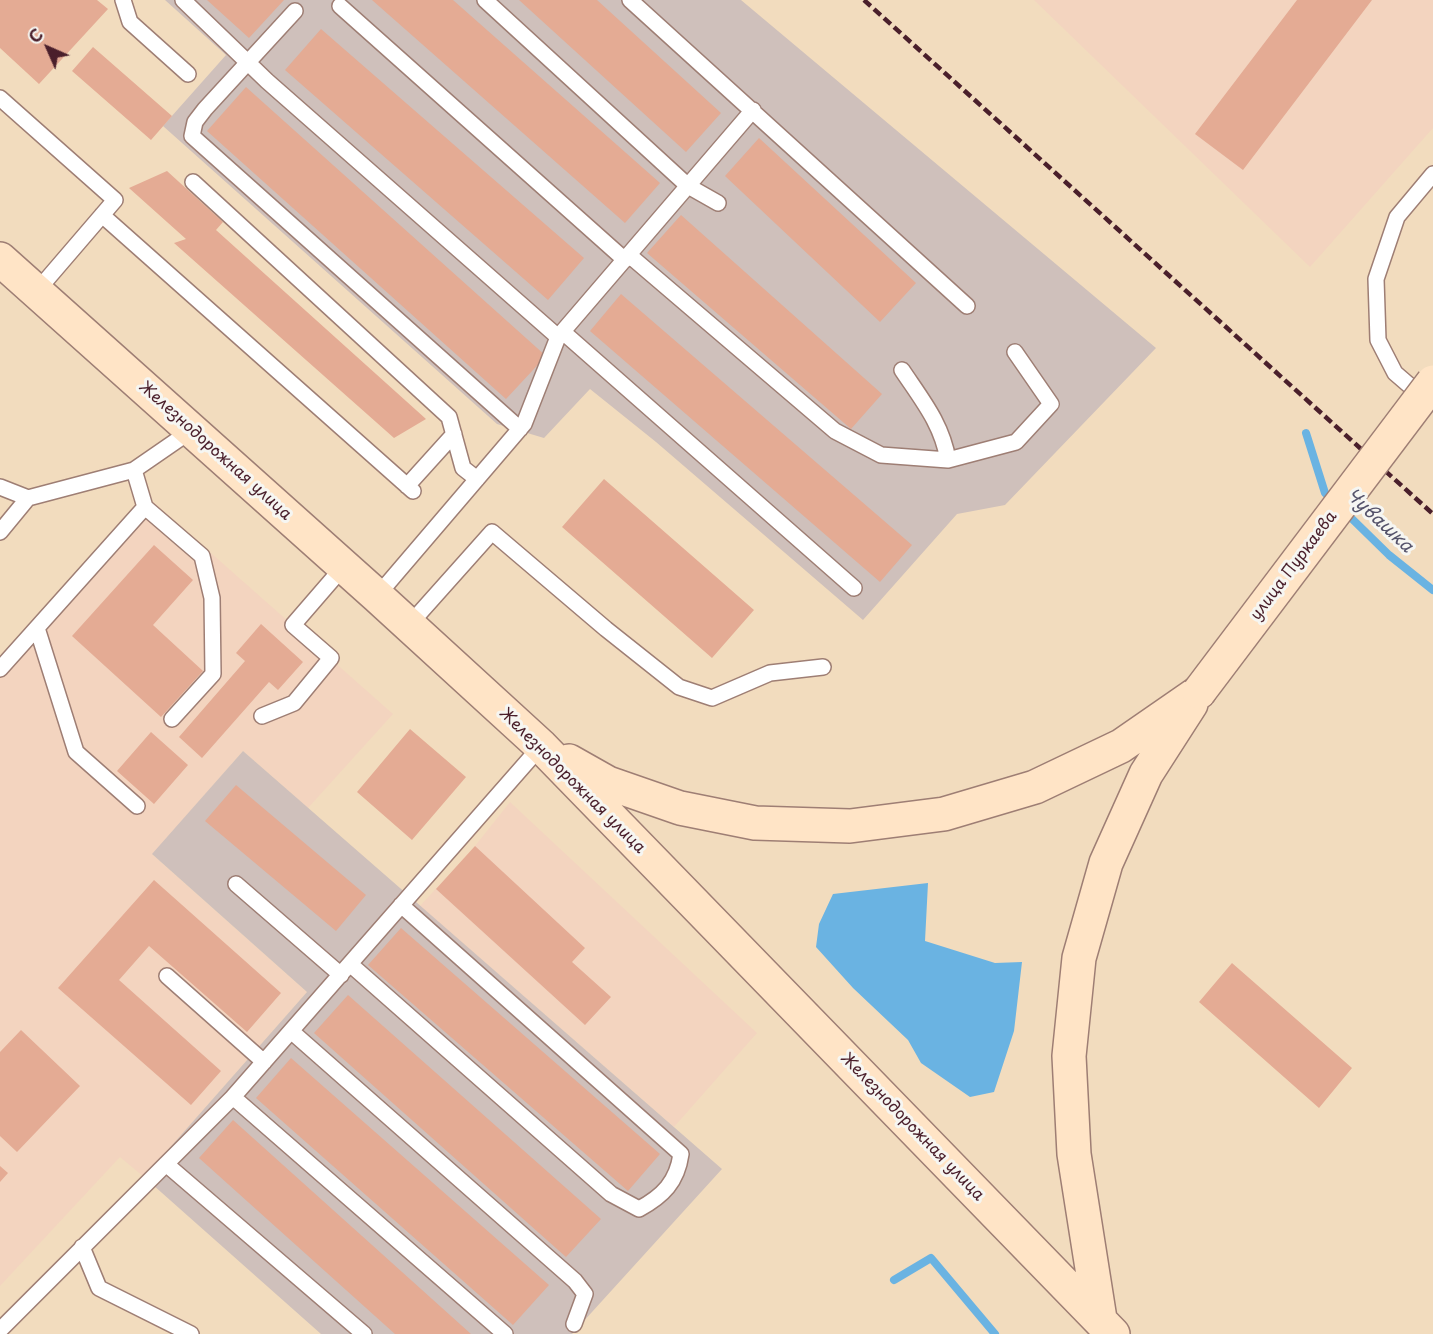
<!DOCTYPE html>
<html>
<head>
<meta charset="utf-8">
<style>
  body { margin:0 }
  #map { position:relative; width:1433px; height:1334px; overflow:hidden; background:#f2dcbe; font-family:"Playpen Sans",sans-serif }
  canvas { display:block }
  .north { position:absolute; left:18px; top:18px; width:60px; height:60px; -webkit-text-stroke:4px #f6f6f2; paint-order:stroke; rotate:315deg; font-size:16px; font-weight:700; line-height:24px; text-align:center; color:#4a1f2b }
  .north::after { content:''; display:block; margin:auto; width:21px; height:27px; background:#4a1f2b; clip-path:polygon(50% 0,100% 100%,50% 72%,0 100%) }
</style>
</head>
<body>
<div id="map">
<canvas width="1433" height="1334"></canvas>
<div class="north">С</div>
</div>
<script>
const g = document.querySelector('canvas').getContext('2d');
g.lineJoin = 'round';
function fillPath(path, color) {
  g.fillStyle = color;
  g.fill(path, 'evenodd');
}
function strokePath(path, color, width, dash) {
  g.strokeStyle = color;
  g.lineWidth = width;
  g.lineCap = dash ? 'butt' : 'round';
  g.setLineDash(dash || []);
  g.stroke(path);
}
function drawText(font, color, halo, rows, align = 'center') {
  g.font = font + ' "Playpen Sans",sans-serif';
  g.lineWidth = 6;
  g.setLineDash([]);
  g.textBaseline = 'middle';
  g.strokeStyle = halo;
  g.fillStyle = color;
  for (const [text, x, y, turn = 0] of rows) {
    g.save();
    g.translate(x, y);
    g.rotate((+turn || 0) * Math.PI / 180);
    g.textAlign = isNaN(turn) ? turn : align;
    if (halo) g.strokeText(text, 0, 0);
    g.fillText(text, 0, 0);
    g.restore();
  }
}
const built = new Path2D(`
  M1034,0H1433V128L1310,267Z
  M151,500L393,714L308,808L243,751L153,855L307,992L144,1177L120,1157L0,1286V673Z
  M510,802L757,1033L674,1127L420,906L475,846Z`);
const industrial = new Path2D(`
  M165,0H741L1156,348L1005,505L957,514L863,620L656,442L590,389L544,438L497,424L163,126L226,55Z
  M243,751L722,1169L572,1334H321L144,1177L307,992L152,854Z`);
const water = new Path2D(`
  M928,883L925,941L995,963L1022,962L1014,1031L994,1092L970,1097L921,1063L908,1040L853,988L816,947L819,924L833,894Z`);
const stream = new Path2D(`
  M1306,433L1325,493L1333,501
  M1343,510L1389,555L1433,590
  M894,1280L931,1258L995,1334`);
const building = new Path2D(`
  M0,0H97L108,9L39,84L0,48Z
  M207,0H284L249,38Z
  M372,0H453L660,183L625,223Z
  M519,0H597L721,113L686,152Z
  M1297,0H1372L1243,170L1195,134Z
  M321,29L584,258L548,300L285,70Z
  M93,47L172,116L151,140L72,71Z
  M246,87L546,356L506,399L207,131Z
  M759,138L916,283L880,322L725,176Z
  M167,171L223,222L216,230L426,419L394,438L174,243L186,239L129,188Z
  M681,215L882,394L851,429L647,253Z
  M621,294L912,545L880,582L590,331Z
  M604,479L754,610L712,658L562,527Z
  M154,545L193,580L153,625L203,671L161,717L72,636Z
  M261,624L303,662L278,690L269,682L202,758L179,737L245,661L236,653Z
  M410,729L466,777L412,840L357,792Z
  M151,732L188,765L154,804L117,771Z
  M236,785L366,895L336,931L205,821Z
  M475,846L585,948L572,962L611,997L585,1025L436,889Z
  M154,880L281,993L247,1032L149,946L119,980L221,1071L191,1105L58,988Z
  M401,928L660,1154L628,1191L368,965Z
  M1232,963L1352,1068L1319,1108L1199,1002Z
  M348,995L601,1219L566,1257L314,1033Z
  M21,1030L80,1086L17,1152L0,1136V1052Z
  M291,1058L549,1285L513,1325L256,1098Z
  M233,1120L471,1334H395L199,1158Z
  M0,1166L8,1173L0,1182Z`);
const service = new Path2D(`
  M123,0L130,22L188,74
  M183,0L267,81L558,337
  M485,0L688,186L718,203
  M630,0L967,306
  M340,6L625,260
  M295,11L205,109L195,122L192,136L520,429
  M0,98L115,200L36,292
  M193,182L449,417L463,468L477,479
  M102,215L413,491
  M629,255L835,431L881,455L948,460L1016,442L1051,404L1015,352
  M563,332L854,588
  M902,370C922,400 942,424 948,460
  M1424,398L1395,373L1378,340L1376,279L1397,217L1433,174
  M134,470L145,507L202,556L212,598L213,674L172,719
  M407,486L454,434
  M0,487L28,498L134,470L192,430
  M0,532L28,498
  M377,596L524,424L558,337L753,110
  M409,625L492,532L606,629L679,687L712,698L770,673L823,667
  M37,628L76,752L137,806
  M0,669L145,507
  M262,716L294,703L331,658L293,625L344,566
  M236,884L341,975
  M350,964L611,1194L639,1209C663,1196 677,1182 681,1154L401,905
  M167,976L264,1062
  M291,1031L575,1281L585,1294L574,1324
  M233,1097L505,1334
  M166,1164L364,1334
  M82,1247L99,1288L191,1334
  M0,1330L233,1097L541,746`);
const secondary = new Path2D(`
  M0,259L377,596L541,746L1113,1334
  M569,761L608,783L680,808L755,823L850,826L944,814L1035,787L1121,746L1199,692
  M1100,1319L1074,1154L1069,1056L1079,958L1106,863L1146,774L1191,704`);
const rail = new Path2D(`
  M864,0L1433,514`);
const secondaryBridge = new Path2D(`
  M1199,692L1433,382`);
const streetNames = [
  ["Железнодорожная улица",215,451,42],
  ["улица Пуркаева",1294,566,-53],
  ["Железнодорожная улица",572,781,45],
  ["Железнодорожная улица",912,1127,46]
];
const waterNames = [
  ["Чувашка",1379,521,43]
];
fillPath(built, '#f3d4bf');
fillPath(industrial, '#cfc0bb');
fillPath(water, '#6ab3e2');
strokePath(stream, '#6ab3e2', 8);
fillPath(building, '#e4ab94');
strokePath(service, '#9e7e74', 18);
strokePath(secondary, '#9e7e74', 36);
strokePath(service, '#fff', 15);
strokePath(secondary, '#ffe4c6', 33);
strokePath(rail, '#4a1f2b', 4.5, [9, 4.5]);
strokePath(secondaryBridge, '#9e7e74', 36, []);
strokePath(secondaryBridge, '#ffe4c6', 33);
drawText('16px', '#4a1f2b', '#f6f6f2', streetNames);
drawText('italic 18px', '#55536b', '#f6f6f2', waterNames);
</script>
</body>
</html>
